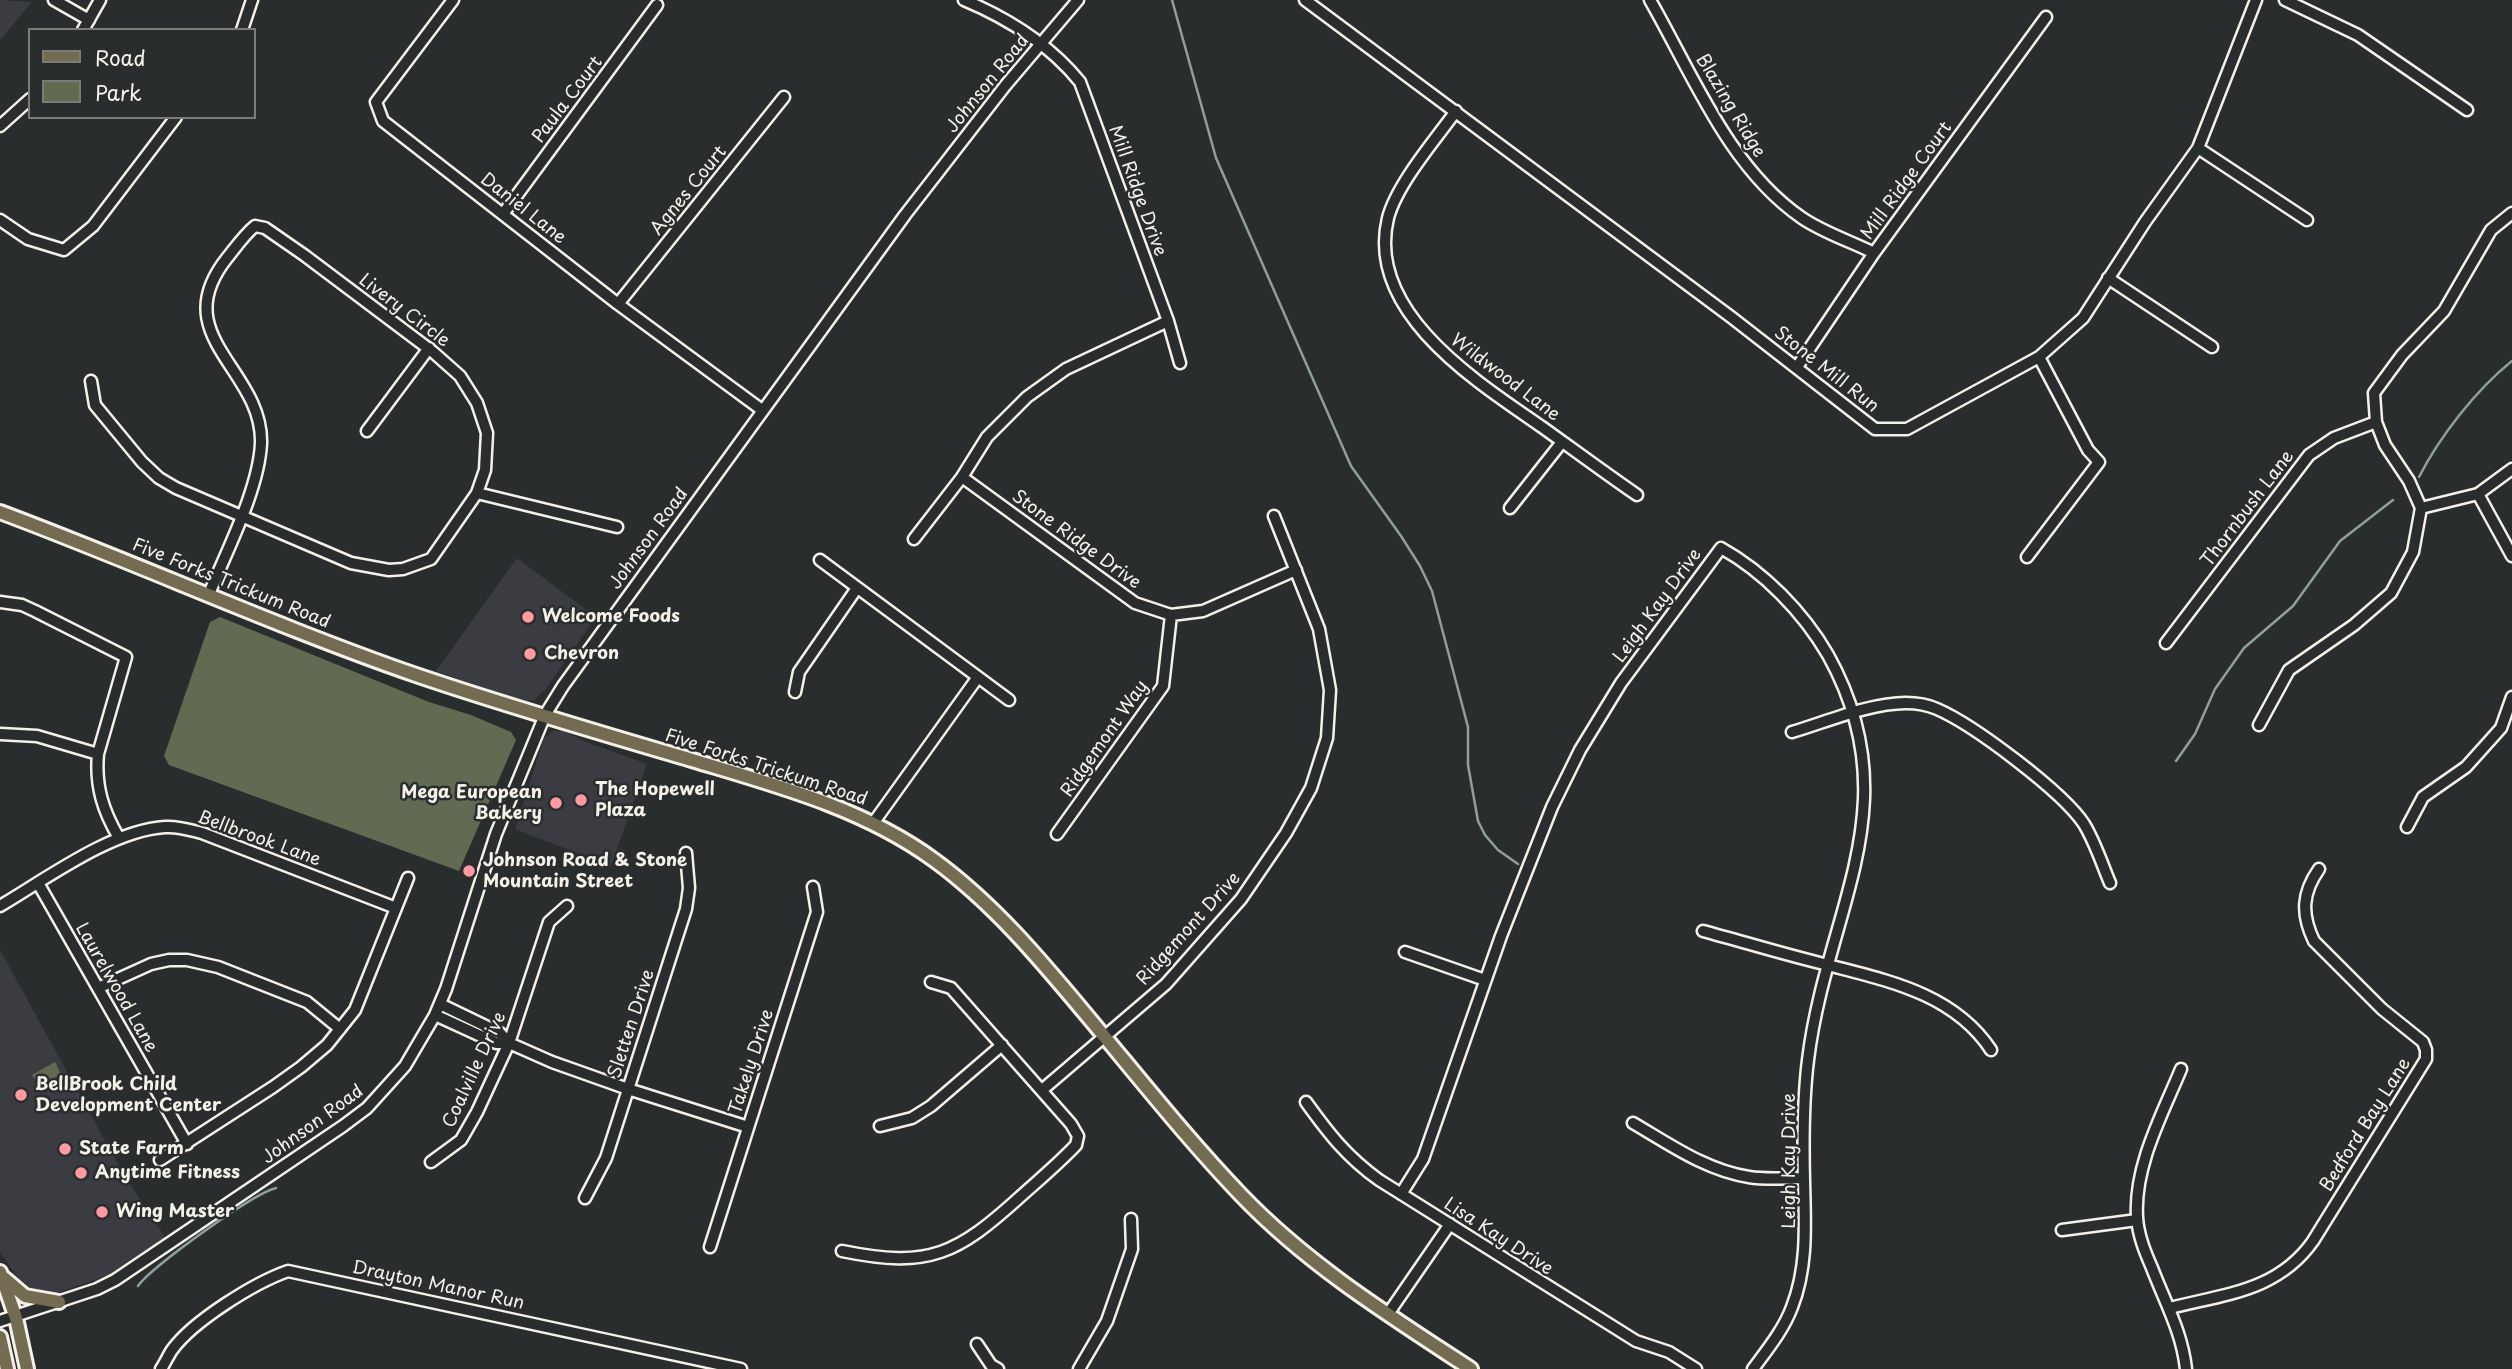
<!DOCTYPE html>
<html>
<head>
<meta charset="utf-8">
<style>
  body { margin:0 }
  #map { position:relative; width:2512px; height:1369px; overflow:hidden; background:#2a2d2e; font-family:"Playpen Sans",sans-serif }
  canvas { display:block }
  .legend { position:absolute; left:28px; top:28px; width:228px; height:91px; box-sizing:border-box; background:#2a2d2e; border:2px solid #7b7b78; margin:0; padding:9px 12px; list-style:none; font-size:21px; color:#f4f1e8 }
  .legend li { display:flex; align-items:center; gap:14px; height:35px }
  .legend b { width:35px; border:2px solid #7b7b78 }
</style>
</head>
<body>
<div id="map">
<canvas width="2512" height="1369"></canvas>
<ul class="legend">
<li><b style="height:9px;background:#736b52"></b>Road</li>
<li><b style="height:19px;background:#626b51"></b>Park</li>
</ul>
</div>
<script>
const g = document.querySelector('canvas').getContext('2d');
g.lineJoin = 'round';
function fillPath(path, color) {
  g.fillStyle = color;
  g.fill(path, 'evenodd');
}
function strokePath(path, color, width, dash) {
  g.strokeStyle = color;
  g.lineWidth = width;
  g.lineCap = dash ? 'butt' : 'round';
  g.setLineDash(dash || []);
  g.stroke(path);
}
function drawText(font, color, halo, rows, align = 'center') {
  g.font = font + ' "Playpen Sans",sans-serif';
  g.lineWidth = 5;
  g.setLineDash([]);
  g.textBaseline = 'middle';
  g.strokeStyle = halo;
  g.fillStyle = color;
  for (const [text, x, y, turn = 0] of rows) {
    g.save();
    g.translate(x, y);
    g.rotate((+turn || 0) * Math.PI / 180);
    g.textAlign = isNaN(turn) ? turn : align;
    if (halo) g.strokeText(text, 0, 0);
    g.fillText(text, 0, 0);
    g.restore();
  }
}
const built = new Path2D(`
  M0,0L32,2L0,40Z
  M517,558L596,617L546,689L534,700L527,701L490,690L436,671Z
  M554,731H564L586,742L647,764L611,866L515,829L544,738Z
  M0,950L124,1175L167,1240L114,1273L46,1297L28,1293L0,1252Z`);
const green = new Path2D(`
  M220,617L429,702L471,715L511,732L516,740L459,871L169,765L164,756L210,622Z
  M55,1062L61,1074L41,1085L38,1080L36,1081L32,1075Z`);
const stream = new Path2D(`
  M1172,0L1216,158L1351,466L1401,536L1420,566L1432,591L1468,727V765L1478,821L1485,835L1498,850L1518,864
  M2419,477C2440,436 2476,390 2512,361
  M2176,761L2195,734L2215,689L2244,648L2293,606L2340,541L2393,500
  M138,1286C151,1267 254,1193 276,1188`);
const minor = new Path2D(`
  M54,0L89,20
  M453,0L376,102L383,121L618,304L762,410
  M964,0C1007,18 1050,45 1080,82L1168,321L1180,363
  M1305,0L1731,317L1875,429H1907L2039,357L2083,318L2145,222L2198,148L2256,0
  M1650,0C1693,75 1729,168 1802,218C1824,233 1850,241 1874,253
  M2285,0L2358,35L2467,110
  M83,30L100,0
  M242,30L252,0
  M1456,111C1435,140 1397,184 1388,218C1365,312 1477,382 1542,427C1574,450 1605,473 1637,495
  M0,126L30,99
  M2198,148L2307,220
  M503,214L657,5
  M0,220L28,239L64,250L93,226L176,117
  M2108,278L2212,347
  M618,304L784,97
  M1797,367L1874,253L2046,17
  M91,381L95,405L142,462L159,478L176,488L351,563L389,570L403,569L431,559L477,493L485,470L487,433L477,403L460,376L433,352L304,255L265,228L255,226C244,235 236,247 227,258C165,336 263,369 261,443C259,489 227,550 209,594
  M367,431L429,348
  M962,477L1135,603L1171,615L1203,611L1296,570
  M477,493L617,527
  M2478,494L2512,556
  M1510,508L1562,442
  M2421,508L2478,494L2512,469
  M914,539L962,477L987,437L1027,397L1066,369L1168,321
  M2027,557L2099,462L2088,450L2039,357
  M820,560L1009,700
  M0,602L22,605L35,611L126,657L98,754C95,786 103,811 119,838
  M2166,643L2309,455L2334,438L2376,422
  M795,692L799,672L857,588
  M2259,725L2289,670L2354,625L2391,593L2413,552L2421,508L2409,481L2385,445L2376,422L2374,393L2402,355L2444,311L2491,230L2512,213
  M1792,732C1826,722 1870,703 1906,703C1916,703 1928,705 1937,709C1974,725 2063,792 2084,824C2095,842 2102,864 2110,883
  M0,734L37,736L98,754
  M874,822L978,677
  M2407,827L2423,797L2466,767L2501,728L2512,697
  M1057,834L1163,686L1171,615
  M38,883L187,1144
  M0,906C46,879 112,830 165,827C178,826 190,830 202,833L396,908
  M1703,931C1744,942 1786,955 1828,965C1889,981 1954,994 1991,1050
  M1405,952L1485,980
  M98,988L151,964L169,960H187L218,967L307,1002L340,1029
  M440,1004L500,1033L509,1043L552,1062L628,1089L748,1127
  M435,1015L496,1043H509
  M2181,1069C2162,1115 2134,1166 2137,1217C2138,1235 2145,1252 2152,1268C2165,1302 2182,1332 2186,1369
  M1042,1090L1166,984L1241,899L1286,833L1311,788L1327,738L1330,690L1319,629L1274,516
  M1306,1102C1329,1134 1347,1157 1379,1180L1636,1341L1669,1352L1696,1369
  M1633,1123C1669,1144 1707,1171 1749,1177C1766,1180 1786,1178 1804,1178
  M880,1126L912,1118L931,1106L1002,1045
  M160,1160L273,1087L301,1067L327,1045L355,1010L408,878
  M431,1162L461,1140L477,1112L509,1043L549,922L567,906
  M1401,1194L1423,1159L1501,936L1552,807L1580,750L1621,683L1721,548C1764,572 1803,612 1828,655C1912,806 1826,911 1808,1060C1803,1100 1803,1141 1804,1181C1805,1224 1808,1266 1792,1307C1784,1329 1767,1350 1753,1369
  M585,1198L606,1158L686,909L689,888L686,853
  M2062,1230L2137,1220
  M710,1247L817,912L813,887
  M842,1251C930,1269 957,1254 1021,1196C1040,1179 1059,1163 1076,1145L1078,1136L1071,1124L951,988L931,982
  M2170,1308C2225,1294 2278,1291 2313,1241L2426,1059V1050L2423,1042L2382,1009L2314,941C2301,914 2302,893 2319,869
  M1388,1314L1450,1224
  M0,1321L97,1289L115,1280L343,1126L367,1108L405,1066L435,1015L446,989L496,834L545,715L563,686L905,215L1005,86L1078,0
  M977,1344L991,1365L998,1369
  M161,1369C165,1363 168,1356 172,1350C193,1321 254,1283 288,1271L741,1369
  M1079,1369L1107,1321L1132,1249L1131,1219`);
const major = new Path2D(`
  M0,512C139,564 275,626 416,675C507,706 600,733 692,760C775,785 863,808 934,860C1000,908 1052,974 1104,1036C1148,1089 1193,1145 1241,1195C1308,1265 1390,1316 1471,1369
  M0,1272L16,1318L27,1369
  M4,1278L25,1296L59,1302
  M0,1337L7,1369`);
const markers = [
  [528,617,7,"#ff9aa2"],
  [530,654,7,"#ff9aa2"],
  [581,800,7,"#ff9aa2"],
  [556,803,7,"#ff9aa2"],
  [469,871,7,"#ff9aa2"],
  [21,1095,7,"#ff9aa2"],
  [65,1149,7,"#ff9aa2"],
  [81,1173,7,"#ff9aa2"],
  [102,1212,7,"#ff9aa2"]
];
const streetNames = [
  ["Johnson Road",988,84,-51],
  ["Paula Court",568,100,-53],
  ["Blazing Ridge",1730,106,59],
  ["Mill Ridge Court",1907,181,-54],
  ["Agnes Court",689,191,-51],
  ["Mill Ridge Drive",1137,191,70],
  ["Daniel Lane",523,209,38],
  ["Livery Circle",404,311,37],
  ["Stone Mill Run",1826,370,38],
  ["Wildwood Lane",1505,378,37],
  ["Thornbush Lane",2248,509,-53],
  ["Johnson Road",649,539,-54],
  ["Stone Ridge Drive",1076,540,36],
  ["Five Forks Trickum Road",231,584,22],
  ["Leigh Kay Drive",1658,606,-54],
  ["Ridgemont Way",1105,739,-55],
  ["Five Forks Trickum Road",766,768,18],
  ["Bellbrook Lane",259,839,20],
  ["Ridgemont Drive",1189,929,-48],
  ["Laurelwood Lane",116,988,60],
  ["Sletten Drive",632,1024,-72],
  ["Takely Drive",752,1062,-72],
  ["Coalville Drive",475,1070,-65],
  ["Johnson Road",313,1125,-36],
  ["Bedford Bay Lane",2366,1125,-58],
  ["Leigh Kay Drive",1790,1161,-90],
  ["Lisa Kay Drive",1498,1237,33],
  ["Drayton Manor Run",438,1286,12]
];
const poiNames = [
  ["Welcome Foods",542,617],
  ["Chevron",544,654],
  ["The Hopewell",595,790],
  ["Plaza",595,811],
  ["Mega European",542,793,"right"],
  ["Bakery",542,814,"right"],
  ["Johnson Road & Stone",483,861],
  ["Mountain Street",483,882],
  ["BellBrook Child",35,1085],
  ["Development Center",35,1106],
  ["State Farm",79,1149],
  ["Anytime Fitness",95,1173],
  ["Wing Master",116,1212]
];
fillPath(built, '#3a3c42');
fillPath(green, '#626b51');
strokePath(stream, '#8e9f9d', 2.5);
strokePath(minor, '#f4f1e8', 15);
strokePath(major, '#f4f1e8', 18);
strokePath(minor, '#2a2d2e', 10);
strokePath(major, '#736b52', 12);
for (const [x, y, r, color] of markers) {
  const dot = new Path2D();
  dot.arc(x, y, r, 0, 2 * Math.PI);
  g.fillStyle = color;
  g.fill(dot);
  strokePath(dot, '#2a2d2e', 2.5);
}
drawText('18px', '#f4f1e8', '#2a2d2e', streetNames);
drawText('bold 18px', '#f4f1e8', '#2a2d2e', poiNames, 'left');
</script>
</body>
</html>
